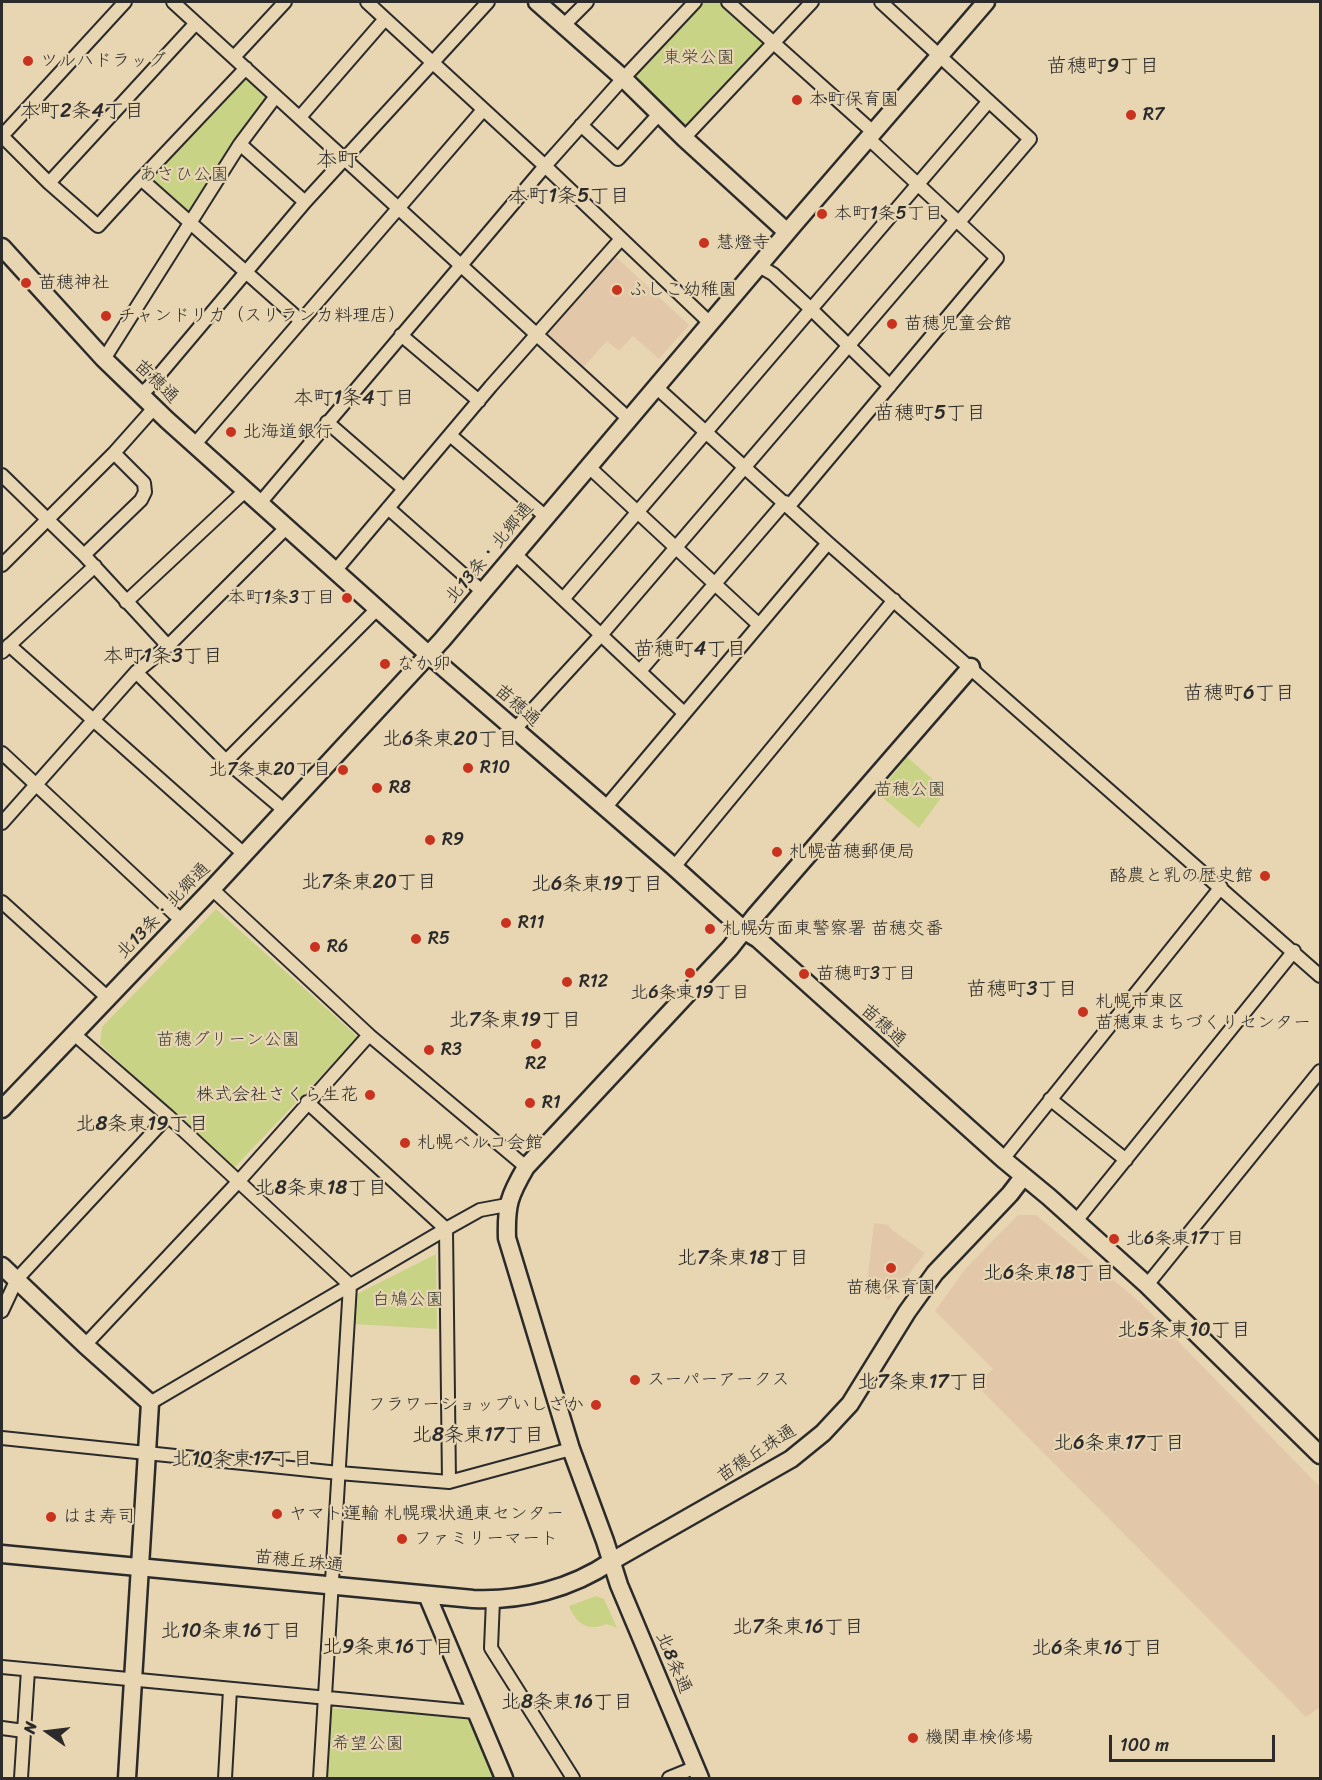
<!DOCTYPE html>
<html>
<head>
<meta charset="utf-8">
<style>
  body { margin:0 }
  #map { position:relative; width:1322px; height:1780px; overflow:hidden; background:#e8d6b3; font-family:Sriracha,sans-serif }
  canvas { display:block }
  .frame { position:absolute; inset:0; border:3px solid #2b2b2b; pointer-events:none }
  .north { position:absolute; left:18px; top:1702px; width:60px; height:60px; -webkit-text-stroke:4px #e8d6b3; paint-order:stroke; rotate:284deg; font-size:16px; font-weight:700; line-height:24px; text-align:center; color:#2b2b2b }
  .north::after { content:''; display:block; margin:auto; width:21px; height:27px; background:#2b2b2b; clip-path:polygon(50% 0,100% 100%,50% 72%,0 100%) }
  .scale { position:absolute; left:1109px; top:1735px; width:166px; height:27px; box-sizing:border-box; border:3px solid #2b2b2b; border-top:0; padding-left:8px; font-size:18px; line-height:21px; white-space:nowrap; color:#2b2b2b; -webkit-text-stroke:4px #e8d6b3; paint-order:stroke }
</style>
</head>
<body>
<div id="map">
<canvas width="1322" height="1780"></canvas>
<div class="frame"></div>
<div class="north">N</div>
<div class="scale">100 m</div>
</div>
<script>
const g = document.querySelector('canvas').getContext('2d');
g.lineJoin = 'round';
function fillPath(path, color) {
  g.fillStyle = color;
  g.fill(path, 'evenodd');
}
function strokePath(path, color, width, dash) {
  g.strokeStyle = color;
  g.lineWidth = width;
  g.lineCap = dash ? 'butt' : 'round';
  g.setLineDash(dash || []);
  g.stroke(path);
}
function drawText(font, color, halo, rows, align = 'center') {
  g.font = font + ' Sriracha,"Klee One",sans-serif';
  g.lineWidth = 4.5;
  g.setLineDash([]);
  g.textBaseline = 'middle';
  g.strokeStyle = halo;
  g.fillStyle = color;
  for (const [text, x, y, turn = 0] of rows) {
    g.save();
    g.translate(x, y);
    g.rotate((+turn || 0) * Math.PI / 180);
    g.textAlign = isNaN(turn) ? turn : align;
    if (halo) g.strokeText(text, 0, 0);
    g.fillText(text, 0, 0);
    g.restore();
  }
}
const built = new Path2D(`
  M614,255L689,325L659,359L633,336L619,351L607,341L582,369L543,335Z
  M1018,1215H1036L1141,1303L1320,1487V1707L1306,1717L976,1385L993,1369L935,1311L966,1268Z
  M874,1223L888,1225L892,1230L925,1253L889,1300L867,1283Z`);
const green = new Path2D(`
  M702,2H723L765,42L687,125H684L634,76L635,71Z
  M243,74L266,95V98L190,211H186L149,178Z
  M907,757L946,791L919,828L878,794Z
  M216,909L358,1037L233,1169L100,1044L102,1027Z
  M436,1254L437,1329L353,1324L355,1295Z
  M596,1596L604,1599L617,1628L607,1624C588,1632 576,1624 569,1606Z
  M328,1708L468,1716L493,1778H325Z`);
const street = new Path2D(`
  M173,2L630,420
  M367,2L545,166L710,323
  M728,2L873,132
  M881,2L1030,139L959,222
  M563,26L587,2
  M234,57L285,2
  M300,117L385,19
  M581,125L618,159L660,113
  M2,136L49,183L98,226L141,179L301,321
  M2,136L125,2
  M684,138L812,2
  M240,144L305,202
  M141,179L246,68
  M49,183L196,23
  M759,266L773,274L811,309L890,386
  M401,335L479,401
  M104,359L240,144L276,96
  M656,387L828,543L1320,976
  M141,394L149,387L305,202L488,2
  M327,422L404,489
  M450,435L546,517
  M195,444L483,110
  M589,467L758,624
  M2,475L84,555L168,646
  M260,503L545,166L618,84L695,2
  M789,506L997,258L868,138
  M388,508L483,592
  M515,554L684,713
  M84,555L141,500L145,492L144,483L114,453
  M2,565L114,453L154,408
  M335,571L491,386L621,239
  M564,598L989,101
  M126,602L246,490
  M9,645L244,854
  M2,652L95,566
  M640,671L785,502
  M136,672L226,761L284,810
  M515,729L601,635L956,220
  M2,753L181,920
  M226,761L377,609
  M605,808L828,543
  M2,823L136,672L168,646L287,527
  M674,867L894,600
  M2,902L108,998
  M74,1034L168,1116L350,1285L320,1778
  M369,1035L526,1167
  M1050,1099L1126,1160
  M307,1102L446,1229L449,1482
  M1003,1159L1221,887
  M1076,1221L1294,951
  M1147,1285L1320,1071
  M2,1311L17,1279L168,1116
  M85,1345L238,1182L369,1035L212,889
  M150,1403L446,1229L480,1210L507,1205
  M2,1438L339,1473L449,1482L571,1449
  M493,1600L491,1648L573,1778
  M2,1667L475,1712
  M2,1728L24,1731
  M21,1778L28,1670
  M225,1778L230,1690
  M669,1778L696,1767`);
const secondary = new Path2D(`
  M537,2L623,78L684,138L787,232
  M2,247L104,359L167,420L429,655L674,867L745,931L758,939L1003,1159L1049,1197L1147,1285L1320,1455
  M2,1109L212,889L442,640L795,223L986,2
  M2,1266L85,1345L150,1403L127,1778
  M2,1554L473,1599C522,1601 571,1589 612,1561L791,1459L823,1433L850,1404L907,1312L935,1273L1010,1194L1023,1177
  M427,1595L504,1778
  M700,1778L619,1585L605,1541L571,1449L507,1238C506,1205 509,1196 526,1167L730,948L755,916L971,667`);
const markers = [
  [28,61,6,"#c8321e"],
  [797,100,6,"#c8321e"],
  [1131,115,6,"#c8321e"],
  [822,214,6,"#c8321e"],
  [704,243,6,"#c8321e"],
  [26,283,6,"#c8321e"],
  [617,290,6,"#c8321e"],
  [106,316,6,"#c8321e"],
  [892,324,6,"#c8321e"],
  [231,432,6,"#c8321e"],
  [347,598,6,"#c8321e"],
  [385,664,6,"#c8321e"],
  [468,768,6,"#c8321e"],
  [343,770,6,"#c8321e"],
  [377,788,6,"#c8321e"],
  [430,840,6,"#c8321e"],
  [777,852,6,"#c8321e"],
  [1265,876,6,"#c8321e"],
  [506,923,6,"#c8321e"],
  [710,929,6,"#c8321e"],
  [416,939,6,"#c8321e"],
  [315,947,6,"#c8321e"],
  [690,973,6,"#c8321e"],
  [804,974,6,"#c8321e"],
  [567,982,6,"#c8321e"],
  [1083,1012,6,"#c8321e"],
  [536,1044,6,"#c8321e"],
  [429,1050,6,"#c8321e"],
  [370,1095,6,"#c8321e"],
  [530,1103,6,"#c8321e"],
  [405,1143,6,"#c8321e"],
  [1114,1239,6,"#c8321e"],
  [891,1268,6,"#c8321e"],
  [635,1380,6,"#c8321e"],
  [596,1405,6,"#c8321e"],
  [277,1514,6,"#c8321e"],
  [51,1517,6,"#c8321e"],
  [402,1539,6,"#c8321e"],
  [913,1738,6,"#c8321e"]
];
const parkNames = [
  ["東栄公園",699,58],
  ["あさひ公園",184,175],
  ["苗穂公園",910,790],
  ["苗穂グリーン公園",228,1040],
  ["白鳩公園",408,1300],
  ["希望公園",368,1744]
];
const poiNames = [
  ["ツルハドラッグ",40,61],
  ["本町保育園",809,100],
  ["R7",1143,115],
  ["本町1条5丁目",834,214],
  ["慧燈寺",716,243],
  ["苗穂神社",38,283],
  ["ふしこ幼稚園",629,290],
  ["チャンドリカ（スリランカ料理店）",118,316],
  ["苗穂児童会館",904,324],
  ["北海道銀行",243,432],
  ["本町1条3丁目",335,598,"right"],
  ["なか卯",397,664],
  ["R10",480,768],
  ["北7条東20丁目",331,770,"right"],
  ["R8",389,788],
  ["R9",442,840],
  ["札幌苗穂郵便局",789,852],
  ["酪農と乳の歴史館",1253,876,"right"],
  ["R11",518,923],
  ["札幌方面東警察署 苗穂交番",722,929],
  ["R5",428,939],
  ["R6",327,947],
  ["苗穂町3丁目",816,974],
  ["R12",579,982],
  ["北6条東19丁目",690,993,"center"],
  ["札幌市東区",1095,1002],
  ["苗穂東まちづくりセンター",1095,1023],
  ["R3",441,1050],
  ["R2",536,1064,"center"],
  ["株式会社さくら生花",358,1095,"right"],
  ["R1",542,1103],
  ["札幌ベルコ会館",417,1143],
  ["北6条東17丁目",1126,1239],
  ["苗穂保育園",891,1288,"center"],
  ["スーパーアークス",647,1380],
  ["フラワーショップいしざか",584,1405,"right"],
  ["ヤマト運輸 札幌環状通東センター",289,1514],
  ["はま寿司",63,1517],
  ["ファミリーマート",414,1539],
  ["機関車検修場",925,1738]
];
const streetNames = [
  ["苗穂通",156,382,44],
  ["北13条・北郷通",490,553,-50],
  ["苗穂通",517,706,41],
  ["北13条・北郷通",164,911,-46],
  ["苗穂通",883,1026,42],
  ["苗穂丘珠通",757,1454,-33],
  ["苗穂丘珠通",299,1562,6],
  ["北8条通",673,1663,67]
];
const neighbourhoodNames = [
  ["苗穂町9丁目",1103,67],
  ["本町2条4丁目",82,112],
  ["本町1条5丁目",569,197],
  ["本町1条4丁目",354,399],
  ["苗穂町5丁目",930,414],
  ["苗穂町4丁目",690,650],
  ["本町1条3丁目",163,657],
  ["苗穂町6丁目",1239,694],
  ["北6条東20丁目",450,740],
  ["北7条東20丁目",369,883],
  ["北6条東19丁目",597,885],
  ["苗穂町3丁目",1022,990],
  ["北7条東19丁目",515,1021],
  ["北8条東19丁目",142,1125],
  ["北8条東18丁目",321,1189],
  ["北7条東18丁目",743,1259],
  ["北6条東18丁目",1049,1274],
  ["北5条東10丁目",1184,1331],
  ["北7条東17丁目",923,1383],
  ["北8条東17丁目",478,1436],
  ["北6条東17丁目",1119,1444],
  ["北10条東17丁目",242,1460],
  ["北7条東16丁目",798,1628],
  ["北10条東16丁目",231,1632],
  ["北9条東16丁目",388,1648],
  ["北6条東16丁目",1097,1649],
  ["北8条東16丁目",567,1703]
];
const quarterNames = [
  ["本町",337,161]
];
fillPath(built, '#e2c7a9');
fillPath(green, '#c8d386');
strokePath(street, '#2b2b2b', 16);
strokePath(secondary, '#2b2b2b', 21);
strokePath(street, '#e8d6b3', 12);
strokePath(secondary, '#e8d6b3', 16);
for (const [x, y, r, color] of markers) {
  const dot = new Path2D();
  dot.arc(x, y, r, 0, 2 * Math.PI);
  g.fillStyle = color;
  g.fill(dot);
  strokePath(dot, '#e8d6b3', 2);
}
drawText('18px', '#434439', '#e8d6b3', parkNames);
drawText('18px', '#2b2b2b', '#e8d6b3', poiNames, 'left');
drawText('18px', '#2b2b2b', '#e8d6b3', streetNames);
drawText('20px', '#2b2b2b', '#e8d6b3', neighbourhoodNames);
drawText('21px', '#2b2b2b', '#e8d6b3', quarterNames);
</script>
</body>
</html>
